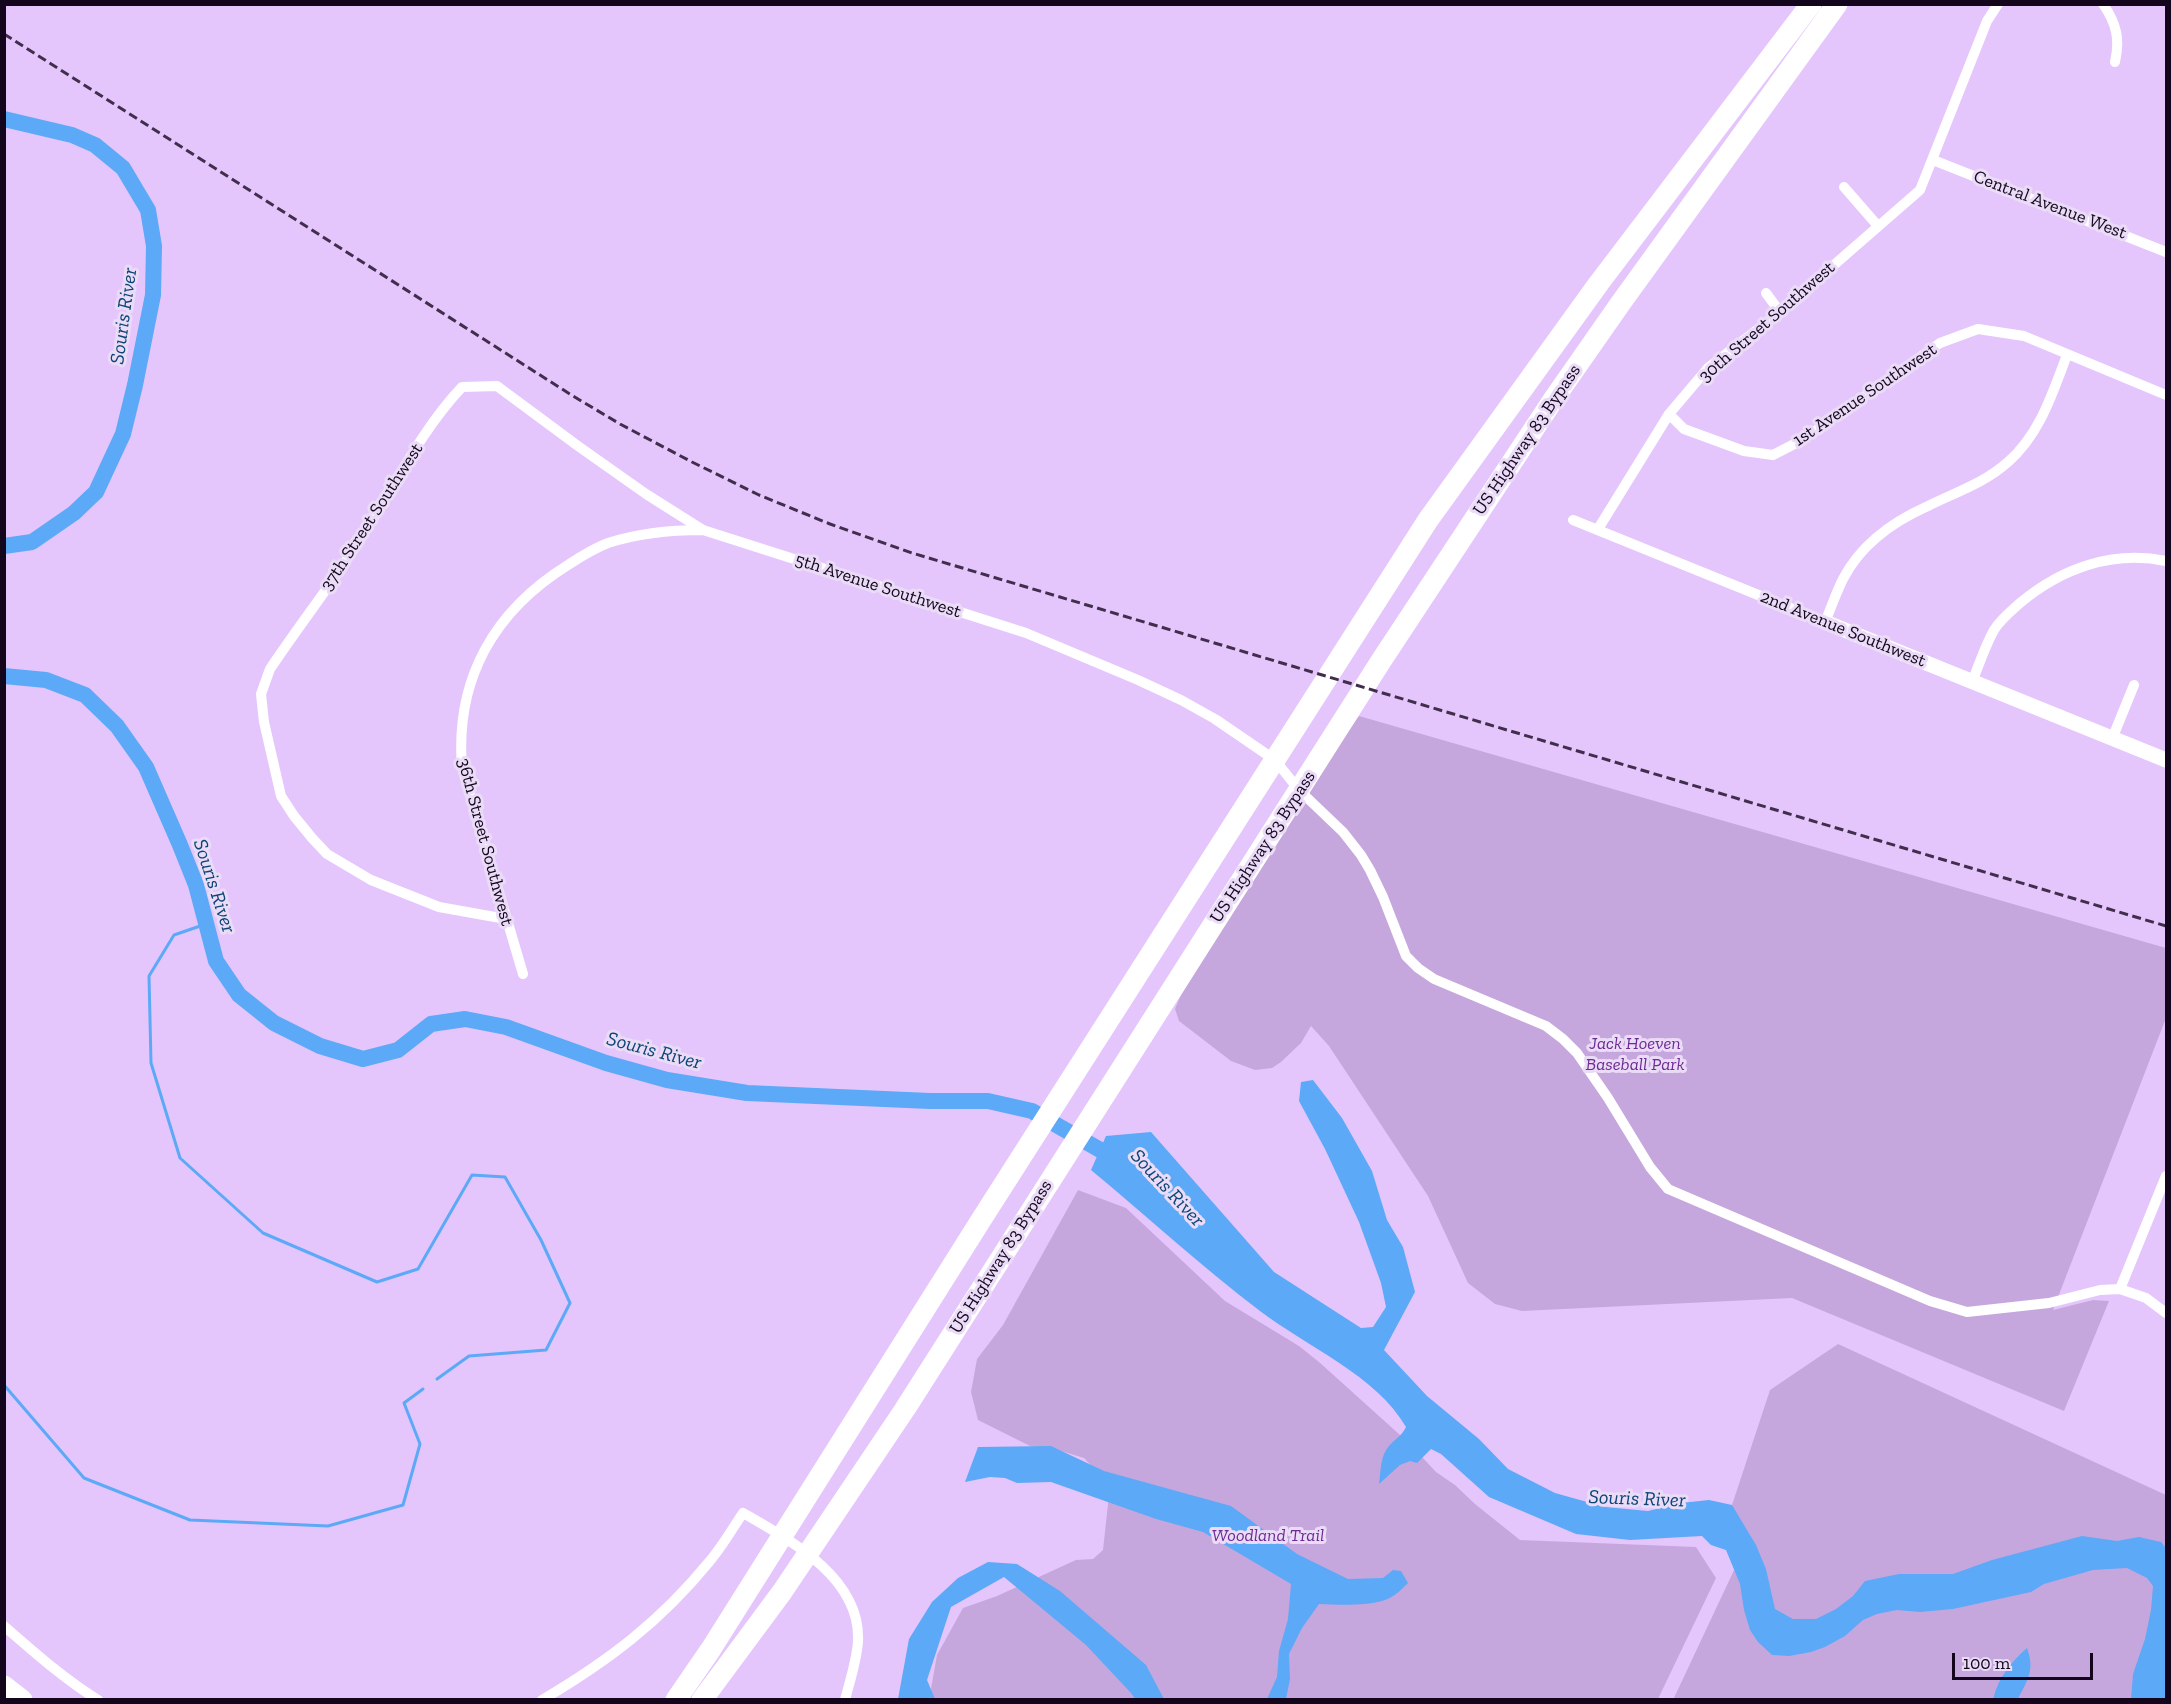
<!DOCTYPE html>
<html>
<head>
<meta charset="utf-8">
<style>
  body { margin:0 }
  #map { position:relative; width:2171px; height:1704px; overflow:hidden; background:#e5c6fc; font-family:"Zilla Slab",serif }
  canvas { display:block }
  .frame { position:absolute; inset:0; border:6px solid #13051c; pointer-events:none }
  .scale { position:absolute; left:1952px; top:1653px; width:141px; height:27px; box-sizing:border-box; border:3px solid #13051c; border-top:0; padding-left:8px; font-size:18px; line-height:21px; white-space:nowrap; color:#13051c; -webkit-text-stroke:4px #eadbf6; paint-order:stroke }
</style>
</head>
<body>
<div id="map">
<canvas width="2171" height="1704"></canvas>
<div class="frame"></div>
<div class="scale">100 m</div>
</div>
<script>
const g = document.querySelector('canvas').getContext('2d');
g.lineJoin = 'round';
function fillPath(path, color) {
  g.fillStyle = color;
  g.fill(path, 'evenodd');
}
function strokePath(path, color, width, dash) {
  g.strokeStyle = color;
  g.lineWidth = width;
  g.lineCap = dash ? 'butt' : 'round';
  g.setLineDash(dash || []);
  g.stroke(path);
}
function drawText(font, color, halo, rows, align = 'center') {
  g.font = font + ' "Zilla Slab",serif';
  g.lineWidth = 6;
  g.setLineDash([]);
  g.textBaseline = 'middle';
  g.strokeStyle = halo;
  g.fillStyle = color;
  for (const [text, x, y, turn = 0] of rows) {
    g.save();
    g.translate(x, y);
    g.rotate((+turn || 0) * Math.PI / 180);
    g.textAlign = isNaN(turn) ? turn : align;
    if (halo) g.strokeText(text, 0, 0);
    g.fillText(text, 0, 0);
    g.restore();
  }
}
const green = new Path2D(`
  M1359,716L2166,948V1018L2053,1310L2093,1300L2109,1301L2064,1411L1792,1298L1522,1311L1495,1304L1468,1283L1428,1196L1329,1046L1311,1026L1301,1043L1281,1062L1272,1068L1255,1070L1231,1061L1179,1021L1175,1009L1180,997L1296,806Z
  M1078,1190L1126,1208L1225,1301L1299,1346L1319,1362L1410,1444L1436,1472L1455,1485L1475,1504L1520,1540L1696,1547L1716,1578L1658,1699L929,1700L937,1655L963,1608L997,1596L1076,1560L1093,1559L1103,1550L1110,1486L1084,1458L1061,1451L1030,1446L978,1420L971,1392L977,1359L1003,1325Z
  M1838,1344L2166,1495V1699L1673,1700L1735,1568L1732,1505L1770,1390Z`);
const water = new Path2D(`
  M1313,1080L1342,1118L1372,1171L1387,1220L1403,1247L1415,1292L1384,1350L1427,1396L1479,1439L1508,1469L1555,1493L1605,1507L1648,1511L1681,1503L1709,1500L1732,1505L1756,1545L1766,1569L1775,1609L1793,1619H1816L1836,1609L1853,1596L1865,1581L1899,1574H1953L1992,1560L2082,1536L2117,1541L2139,1537L2161,1542L2166,1548V1699H2131L2133,1674L2145,1639L2151,1610L2153,1586L2147,1578L2127,1568L2093,1570L2044,1584L2031,1592L1953,1609L1920,1612L1897,1610L1877,1614L1863,1620L1845,1636L1825,1647L1811,1652L1789,1656L1772,1655L1758,1642L1750,1630L1744,1610L1740,1584L1726,1550L1711,1545L1702,1536L1630,1540L1576,1534L1489,1497L1441,1454L1431,1449L1417,1463L1410,1461L1400,1465L1379,1484C1381,1471 1380,1456 1389,1446C1395,1439 1402,1436 1406,1427C1377,1376 1306,1346 1260,1311C1202,1267 1148,1217 1091,1170L1106,1136L1151,1132L1274,1272L1361,1328L1373,1327L1386,1307L1381,1283L1359,1222L1325,1149L1299,1101L1301,1082Z
  M1051,1446L1104,1471L1231,1506L1297,1554L1348,1579L1383,1578L1393,1570L1401,1571L1408,1583C1401,1590 1394,1597 1385,1600C1369,1606 1337,1605 1319,1604L1302,1628L1289,1654L1290,1679L1286,1699H1267L1277,1677L1279,1651L1288,1619L1291,1584L1203,1532L1156,1519L1051,1482L1017,1483L1005,1478L990,1477L965,1482L978,1447Z
  M988,1562L1017,1564L1060,1591L1146,1665L1164,1699H1135L1131,1693L1086,1645L1004,1577L951,1607L927,1680L935,1699H898L909,1639L932,1602L958,1578Z
  M2027,1648C2035,1670 2028,1679 2018,1699H1993C1999,1677 2010,1663 2027,1648Z`);
const stream = new Path2D(`
  M206,924L174,935L149,976L151,1063L180,1158L263,1233L377,1282L418,1269L472,1175L505,1177L541,1240L570,1303L546,1350L469,1356L437,1379
  M4,1385L84,1478L190,1520L328,1526L403,1505L420,1444L404,1403L423,1389`);
const river = new Path2D(`
  M4,119L72,135L95,145L123,168L148,210L154,246L153,295L135,385L123,434L96,492L74,513L32,542L4,546
  M4,676L46,680L85,695L117,726L146,767L180,845L196,885L216,961L239,995L274,1023L320,1046L363,1059L398,1050L431,1024L465,1019L506,1027L606,1063L667,1080L747,1093L930,1101H988L1032,1111L1102,1151L1116,1163`);
const street = new Path2D(`
  M2103,4C2117,24 2120,40 2115,62
  M1933,160L2166,252
  M1844,187L1878,226
  M1766,293L1780,312
  M1669,414L1684,429L1744,451L1773,455L1802,440L1940,343L1978,329L2024,336L2166,395
  M1573,520L1825,622C1831,608 1836,593 1843,579C1861,544 1892,522 1928,506C1956,492 1983,484 2008,462C2040,434 2052,394 2067,355
  M1598,529L1669,414L1708,368L1780,312L1920,190L1987,21L1998,4
  M1972,682C1979,665 1985,646 1994,630C2000,620 2011,611 2020,603C2062,568 2113,550 2166,561
  M2112,739L2134,685
  M506,919L439,907L371,880L327,854L312,838L294,816L281,796L264,722L261,694L270,669C304,618 343,570 374,517C401,473 426,425 462,387L497,386L578,446L646,494L703,530L1026,633L1138,680L1181,700L1215,719L1275,760L1299,790L1343,832L1361,855L1370,870L1383,897L1406,956L1418,968L1434,979L1546,1026L1563,1039L1577,1053L1608,1098L1650,1167L1668,1189L1930,1301L1967,1312L2049,1303L2100,1290L2120,1289L2146,1298L2166,1313
  M523,974L462,767C455,679 494,611 568,565C580,557 595,548 608,543C639,533 671,530 703,530
  M2120,1289L2166,1176
  M4,1626C34,1652 64,1679 98,1700
  M542,1700C608,1661 660,1622 709,1562C722,1547 732,1529 743,1513C790,1540 861,1578 858,1641C857,1660 850,1680 845,1700`);
const secondary = new Path2D(`
  M1825,622L2166,760`);
const highway = new Path2D(`
  M4,1686L22,1700
  M676,1700L711,1649L981,1220L1428,520L1599,283L1811,4
  M702,1700L782,1592L905,1409L1381,661L1553,400L1620,304L1837,4`);
const rail = new Path2D(`
  M4,34L573,396L620,424L692,462L759,495L830,524L912,553L2166,926`);
const streetNames = [
  ["Central Avenue West",2050,205,21],
  ["30th Street Southwest",1767,322,-41],
  ["1st Avenue Southwest",1865,395,-34],
  ["US Highway 83 Bypass",1527,440,-56],
  ["37th Street Southwest",372,517,-57],
  ["5th Avenue Southwest",878,586,18],
  ["2nd Avenue Southwest",1843,629,22],
  ["36th Street Southwest",485,842,75],
  ["US Highway 83 Bypass",1263,847,-57],
  ["US Highway 83 Bypass",1001,1257,-58]
];
const parkNames = [
  ["Jack Hoeven",1635,1044],
  ["Baseball Park",1635,1065],
  ["Woodland Trail",1268,1536]
];
const waterNames = [
  ["Souris River",124,316,-82],
  ["Souris River",214,886,72],
  ["Souris River",654,1051,15],
  ["Souris River",1167,1188,47],
  ["Souris River",1637,1499,2]
];
fillPath(green, '#c6a7dd');
fillPath(water, '#5ca9f7');
strokePath(stream, '#5ca9f7', 3);
strokePath(river, '#5ca9f7', 16);
strokePath(street, '#fff', 10);
strokePath(secondary, '#fff', 15);
strokePath(highway, '#fff', 21);
strokePath(rail, '#402e4c', 3, [9, 4.5]);
drawText('18px', '#13051c', '#eadbf6', streetNames);
drawText('italic 18px', '#6e2b93', '#eadbf6', parkNames);
drawText('italic 20px', '#0b4475', '#eadbf6', waterNames);
</script>
</body>
</html>
